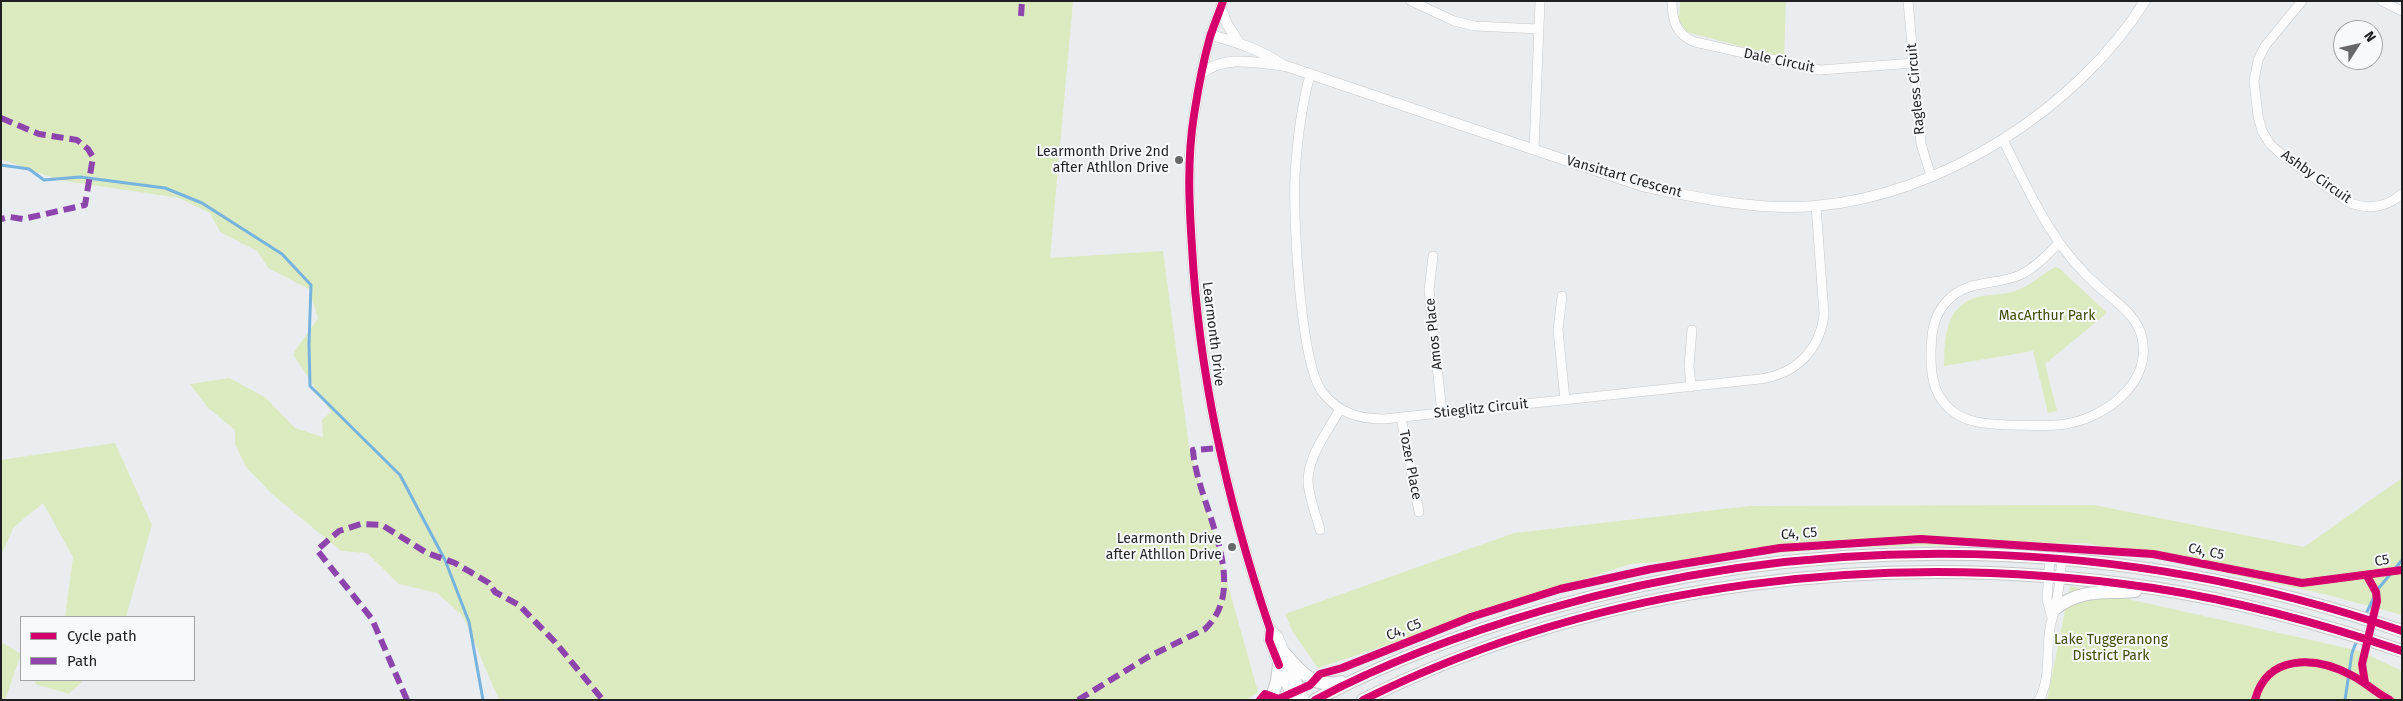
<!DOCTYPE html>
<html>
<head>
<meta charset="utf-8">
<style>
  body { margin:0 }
  #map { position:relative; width:2403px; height:701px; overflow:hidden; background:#eaedef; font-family:"Fira Sans",sans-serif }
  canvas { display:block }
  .frame { position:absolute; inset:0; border:2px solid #1f2021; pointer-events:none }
  .legend { position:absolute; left:20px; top:616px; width:175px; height:65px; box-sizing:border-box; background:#f7fafd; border:1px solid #a1a3a5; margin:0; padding:6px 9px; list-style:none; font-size:15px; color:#1f2021 }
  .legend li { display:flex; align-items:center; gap:10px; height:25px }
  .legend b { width:25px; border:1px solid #a1a3a5 }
  .north { position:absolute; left:2333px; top:20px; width:50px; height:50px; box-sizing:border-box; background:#f7fafd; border:1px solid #a1a3a5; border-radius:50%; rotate:55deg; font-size:14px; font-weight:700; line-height:20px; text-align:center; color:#1f2021 }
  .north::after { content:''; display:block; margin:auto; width:18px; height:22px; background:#666869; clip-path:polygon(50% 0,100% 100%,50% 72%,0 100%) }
</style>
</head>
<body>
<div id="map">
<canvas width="2403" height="701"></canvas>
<div class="frame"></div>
<ul class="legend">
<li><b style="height:6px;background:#d6006c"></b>Cycle path</li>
<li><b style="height:6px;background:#8e44ad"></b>Path</li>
</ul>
<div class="north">N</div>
</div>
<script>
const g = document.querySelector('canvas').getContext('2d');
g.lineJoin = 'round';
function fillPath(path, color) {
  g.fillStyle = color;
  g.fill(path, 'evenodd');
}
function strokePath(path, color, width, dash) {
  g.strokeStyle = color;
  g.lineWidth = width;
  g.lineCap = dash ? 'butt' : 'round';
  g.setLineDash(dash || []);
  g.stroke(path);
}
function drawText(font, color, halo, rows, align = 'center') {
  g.font = font + ' "Fira Sans",sans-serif';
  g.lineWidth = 4;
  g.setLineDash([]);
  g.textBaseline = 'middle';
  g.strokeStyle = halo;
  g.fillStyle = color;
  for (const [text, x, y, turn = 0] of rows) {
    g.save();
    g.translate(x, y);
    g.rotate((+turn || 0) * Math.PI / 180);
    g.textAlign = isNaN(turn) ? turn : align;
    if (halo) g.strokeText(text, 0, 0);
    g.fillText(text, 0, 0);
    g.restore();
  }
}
const green = new Path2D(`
  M1,1H1073L1050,258L1163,251L1189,446L1258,692L1246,700H499L463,616L437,593L399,584L367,553L341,551L272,494L246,467L235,444V430L208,408L190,384L229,378L265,397L295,428L323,437L322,420L331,412L293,354L318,318L309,289L268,268L257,251L220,232L210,213L179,198L59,180L1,159Z
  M1680,1H1786L1784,58L1687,32L1679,21Z
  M2055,267L2059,268L2107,313L2045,364L2057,411L2048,413L2033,351L1944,366C1945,338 1944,306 1978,297C1989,294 2001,295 2012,292C2030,287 2040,275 2055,267Z
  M115,443L152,525L126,617H65L73,557L43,503L14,527L1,555V460Z
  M2402,478V615L2324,594L2086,543L1857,547L1630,564L1318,668L1293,632L1285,614L1514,533L1750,506L2094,505L2304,547Z
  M2070,586L2360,651L2402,671V700H2047Z
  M1,642L21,654L5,700H1Z
  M36,680H84L69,694L35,684Z`);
const stream = new Path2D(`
  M1,165L29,169L44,180L80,177L165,188L202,203L282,254L311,285L309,344L310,386L400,475L445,560L469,622L483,700
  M2364,618L2378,589L2402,560
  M2345,700L2352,653L2357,640`);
const minor = new Path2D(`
  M1411,1L1454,21L1475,26L1539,29
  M1672,1C1672,20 1676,35 1695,42L1820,70L1914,63
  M1908,1L1921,144L1931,176
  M2302,1L2265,46L2258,60L2254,81L2258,116L2262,131L2270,144L2281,154L2348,202C2367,210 2386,208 2402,194
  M2382,1L2402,11
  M1310,75C1301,108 1297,142 1295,176C1293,217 1300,365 1323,393C1339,413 1359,419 1384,419L1760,379C1796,374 1820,350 1824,314L1816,206
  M2003,140C2031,195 2052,246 2099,287C2115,301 2138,316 2142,338C2152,383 2106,417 2066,424C2047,427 2028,425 2009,425C1991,424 1971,424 1955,413C1935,399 1931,379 1931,357C1931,336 1932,317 1947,301C1967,279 1995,286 2020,275C2035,268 2047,255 2058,244
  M1534,150L1540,1
  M1433,256L1429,290L1442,413
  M1562,296L1558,330L1565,400
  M1691,387L1689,366L1692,330
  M1401,417L1419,512
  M1320,530C1316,514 1308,496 1308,480C1309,454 1328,431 1340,409
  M2050,557L2047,600L2052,618
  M2039,700C2053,674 2044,645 2052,619C2058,600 2060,579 2062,558`);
const tertiary = new Path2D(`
  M1223,1C1219,13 1214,25 1210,37C1203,62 1198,89 1194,115C1187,159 1189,203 1192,247C1199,378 1228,505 1270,629L1269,640L1293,700
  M1221,8L1227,24L1239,43
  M1211,35C1237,42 1261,50 1283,65
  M1201,74C1225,54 1258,63 1286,66L1642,186C1699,198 1757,211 1815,206C1941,196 2078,108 2145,1
  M1270,629L1278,637L1304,700`);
const primary = new Path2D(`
  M2056,608C2082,588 2105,594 2135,591
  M1285,654C1303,674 1313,688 1341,682
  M1271,700L1277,681L1279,665
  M1315,700C1388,661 1465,633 1544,610C1824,528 2126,536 2402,631
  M1363,700C1605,580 1888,549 2153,588C2238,601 2320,623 2402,651`);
const quiet = new Path2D(`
  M1021,16L1022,1
  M1,118L39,134L77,140L88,149L93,157L85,205L23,219L10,217L1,219
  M407,700L372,619L317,550L339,531L361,524L382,525L427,553L455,563L489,583L495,592L519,605L555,642L603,700
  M1078,700L1148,657L1205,629C1253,584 1196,502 1193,450L1219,448`);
const cycleway = new Path2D(`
  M1223,1C1219,13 1214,25 1210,37C1203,62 1198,89 1194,115C1187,159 1189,203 1192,247C1199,378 1228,505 1270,629L1269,640L1279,665
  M2365,683L2362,664L2377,601L2376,592L2367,576
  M1260,700L1265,694L1279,699L1310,685L1320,674L1342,668L1471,617L1560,589L1651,569L1780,548L1921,539L2153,554L2302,583L2402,570
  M1315,700C1388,661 1465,633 1544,610C1824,528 2126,536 2402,631
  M1363,700C1605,580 1888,549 2153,588C2238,601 2320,623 2402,651
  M2255,700C2267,654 2315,656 2351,675C2365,682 2376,693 2390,700`);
const markers = [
  [1179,160,5,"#666869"],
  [1232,547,5,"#666869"]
];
const streetNames = [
  ["Dale Circuit",1779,61,12],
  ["Ragless Circuit",1916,89,-95],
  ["Vansittart Crescent",1624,177,16],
  ["Ashby Circuit",2316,177,35],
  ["Learmonth Drive",1213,334,83],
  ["Amos Place",1434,334,-96],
  ["Stieglitz Circuit",1481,409,-6],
  ["Tozer Place",1410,465,79],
  ["C4, C5",1799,534,-4],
  ["C4, C5",2206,552,11],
  ["C5",2382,561,-11],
  ["C4, C5",1404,630,-22]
];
const poiNames = [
  ["Learmonth Drive 2nd",1169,152],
  ["after Athllon Drive",1169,168],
  ["Learmonth Drive",1222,539],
  ["after Athllon Drive",1222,555]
];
const parkNames = [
  ["MacArthur Park",2047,316],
  ["Lake Tuggeranong",2111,640],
  ["District Park",2111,656]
];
fillPath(green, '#dceac0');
strokePath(stream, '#76b3de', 3);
strokePath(minor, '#c6c7c9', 10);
strokePath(tertiary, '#c6c7c9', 11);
strokePath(primary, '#c6c7c9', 14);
strokePath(minor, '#fcfcfd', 9);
strokePath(tertiary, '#fcfcfd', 10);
strokePath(primary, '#fcfcfd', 12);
strokePath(quiet, '#8e44ad', 6, [12, 6]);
strokePath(cycleway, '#d6006c', 8);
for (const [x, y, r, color] of markers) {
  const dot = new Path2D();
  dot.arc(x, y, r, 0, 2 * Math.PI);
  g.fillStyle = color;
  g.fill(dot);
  strokePath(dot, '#f7fafd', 2);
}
drawText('14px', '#1f2021', '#f7fafd', streetNames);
drawText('14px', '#1f2021', '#f7fafd', poiNames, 'right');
drawText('14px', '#3d4d06', '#f7fafd', parkNames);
</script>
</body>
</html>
